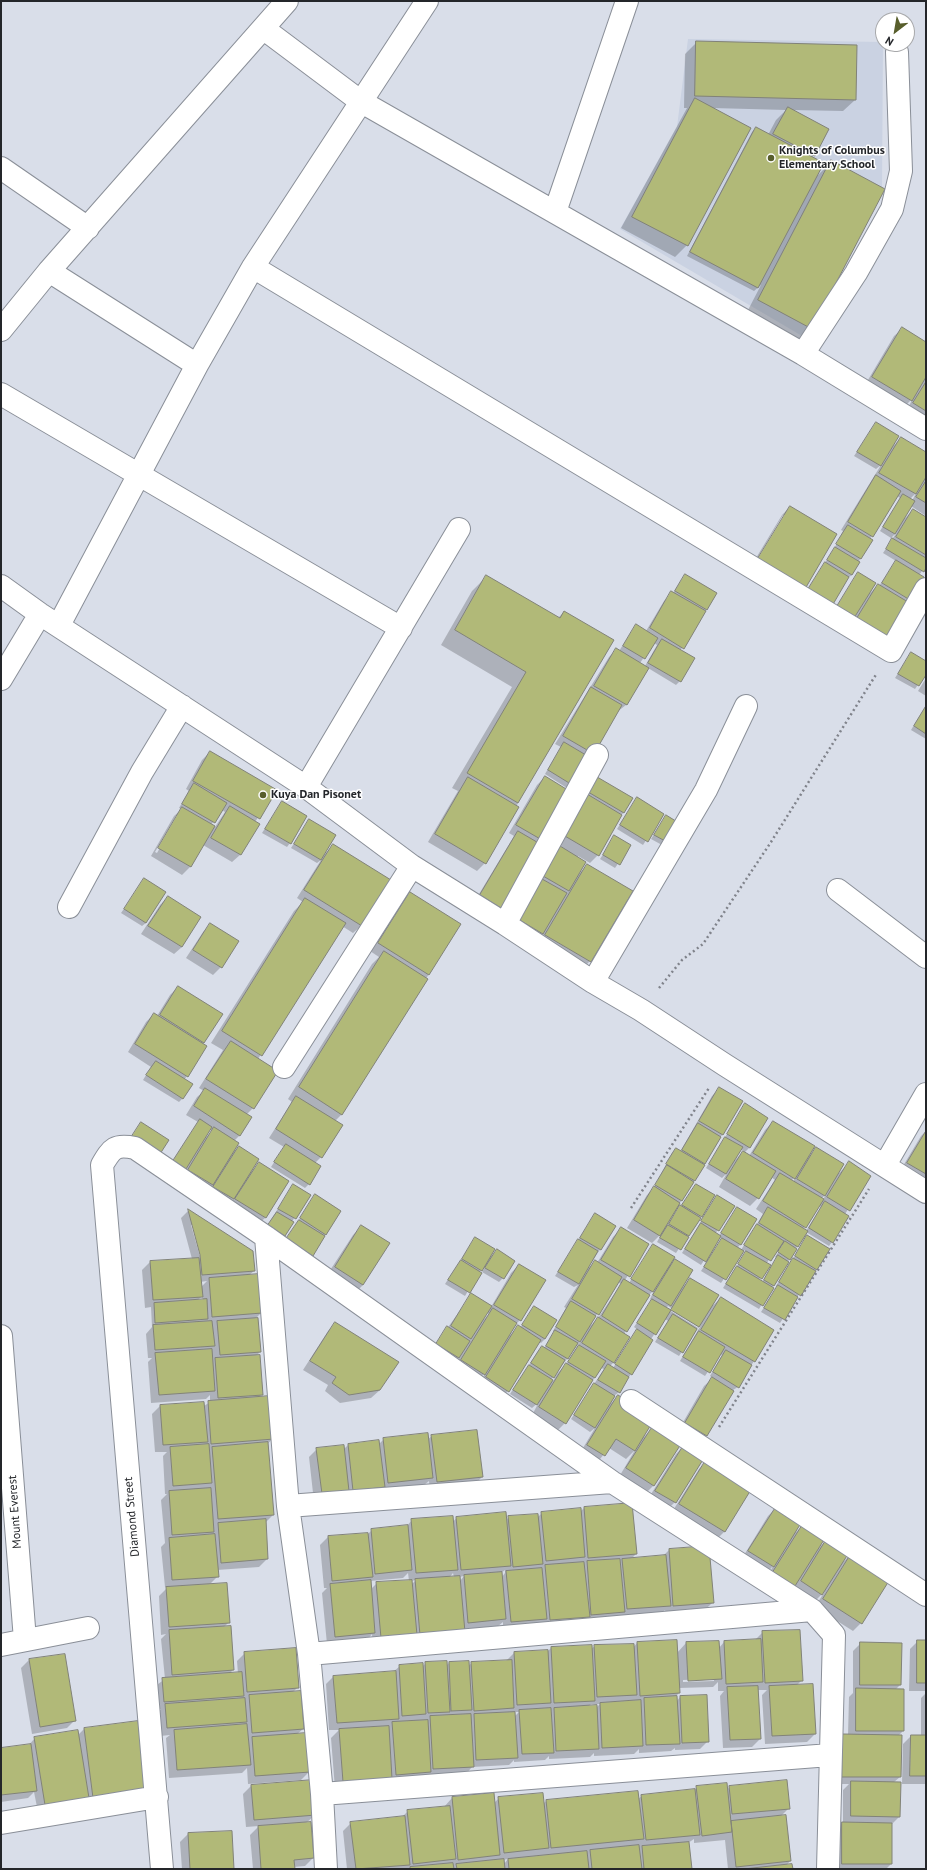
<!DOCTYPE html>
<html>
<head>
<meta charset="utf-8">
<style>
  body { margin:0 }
  #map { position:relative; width:927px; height:1870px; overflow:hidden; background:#d9dee9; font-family:"PT Sans",sans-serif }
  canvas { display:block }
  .frame { position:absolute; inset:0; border:2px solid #24262a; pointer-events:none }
  .north { position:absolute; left:875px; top:12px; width:40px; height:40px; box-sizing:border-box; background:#fff; border:1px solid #a7a8aa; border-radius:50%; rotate:211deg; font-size:11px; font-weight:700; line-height:16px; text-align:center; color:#24262a }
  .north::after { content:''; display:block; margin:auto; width:14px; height:18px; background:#585e2c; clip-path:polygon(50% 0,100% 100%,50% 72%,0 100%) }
</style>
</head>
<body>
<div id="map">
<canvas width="927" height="1870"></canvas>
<div class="frame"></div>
<div class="north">N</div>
</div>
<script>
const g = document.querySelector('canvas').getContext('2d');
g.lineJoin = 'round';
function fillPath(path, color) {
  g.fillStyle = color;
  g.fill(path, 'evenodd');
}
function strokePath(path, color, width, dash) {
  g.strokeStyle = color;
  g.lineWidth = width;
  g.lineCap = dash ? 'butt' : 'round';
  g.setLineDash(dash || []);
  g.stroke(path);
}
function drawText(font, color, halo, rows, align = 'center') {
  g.font = font + ' "PT Sans",sans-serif';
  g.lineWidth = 3;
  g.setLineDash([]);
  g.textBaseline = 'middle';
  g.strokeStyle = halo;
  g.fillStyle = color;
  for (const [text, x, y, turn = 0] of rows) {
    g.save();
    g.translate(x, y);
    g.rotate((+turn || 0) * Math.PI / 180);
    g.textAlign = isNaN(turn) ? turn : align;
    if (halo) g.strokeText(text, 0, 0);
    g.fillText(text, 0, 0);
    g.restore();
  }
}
const built = new Path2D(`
  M688,39L883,42L882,188L802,336L620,229L677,127Z`);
const shadow = new Path2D(`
  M697,42L855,100L843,111L792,110L814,155L811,158L817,176L831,162L811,328L799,340L747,312L761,285L754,291L687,256L752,132L756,128L768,135L776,120L786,110L712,108L687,245L675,257L621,228L687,108H684L685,54Z
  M902,329L926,343V424L906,412L913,398L903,408L865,385L894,336Z
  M876,423L892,447L901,438L926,453V516L911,506L903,520L913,510L926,518V566L919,575L906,602L849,628L856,616L833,612L858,573L868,595L878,585L879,586L896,561L883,553L897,532L891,538L880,531L900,498L897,496L870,539L852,575L848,578L804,595L834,549L843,531L841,530L881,465L876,469L854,456ZM916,493L912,501L910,499Z
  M790,507L836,535L750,568L782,515ZM783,515H786L756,565L754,564Z
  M685,575L706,609L680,651V681L676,685L648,668L626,705L617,712L570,790L545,774L561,747L555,744L609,657L617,649L619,651L636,625L646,631L664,601L673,593ZM654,643L657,645L645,666L640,663Z
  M487,576L558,618L564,612L518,803L485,863L477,871L428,842L458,791L452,788L512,687L441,645L472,591Z
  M911,653L926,662V673L915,689L895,678Z
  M926,678V696L918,691Z
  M926,705V739L911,730Z
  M210,752L276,790L255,822L240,855L232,862L203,845L190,867L182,875L151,856L174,816L182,809L179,808L189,791L186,789L202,760ZM222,810L225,812L215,827L211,825ZM176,816H178L157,853L155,852Z
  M545,777L570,792L503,909L473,904L514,836L509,833L537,785Z
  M589,779L632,798L598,855L590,863L578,856V875L587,865L632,891L590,961L578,973L511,928L557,851L562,846L551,840Z
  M637,798L663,814L643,845L617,829Z
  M282,802L290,843L287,847L262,833Z
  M666,816L677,823L662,845L651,839Z
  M309,820L324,855L333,845L361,926L353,933L342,926L258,1059L253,1108L246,1115L240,1135L234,1141L232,1153L239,1147L251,1172L259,1164L288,1181L265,1218L257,1225L228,1208L233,1199L225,1207L181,1178L187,1167L182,1172L170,1165L198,1122L186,1115L197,1097L204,1091L199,1088L223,1050L211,1043L294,911L303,902L297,898L321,860L317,863L291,848ZM210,1129L212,1131L205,1138Z
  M615,836L630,846L615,868L600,859Z
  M144,880L146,923L142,926L121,913Z
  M410,893L460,924L342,1114L335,1121L341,1125L321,1157L315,1163L309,1184L305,1188L271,1167L284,1147L269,1138L292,1102L288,1099L372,964L379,957L370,951L402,901Z
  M168,897L182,947L174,954L141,934L160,905Z
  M211,924L221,967L213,975L186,958L203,932Z
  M178,987L204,1042L187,1076L184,1080L183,1098L179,1102L143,1080L151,1067L128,1052L146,1022L154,1014L157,1016L170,995Z
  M720,1088L722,1135L662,1232L696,1185L714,1196L676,1253L657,1242L662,1233L652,1243L627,1228L647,1195L653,1189L672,1153L676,1149L680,1152L712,1096Z
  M745,1105L767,1118L749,1148L744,1153L749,1156L765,1130L773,1122L807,1158L816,1149L839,1173L849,1163L870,1176L845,1214L832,1242L829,1246L806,1232L759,1309L723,1288L746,1252L744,1250L721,1283L701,1271L722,1239L719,1237L701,1265L682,1253L714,1200L734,1206L715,1234L719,1236L737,1208L741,1244L737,1248L741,1250L763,1214L756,1209L775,1180L771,1177L758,1198L750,1206L719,1187L727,1173L722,1178L706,1168ZM741,1149L744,1151L734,1161ZM796,1176L793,1182L791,1181ZM826,1194L823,1200L821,1199ZM819,1205L821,1207L806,1231L803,1229ZM781,1243L784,1244L775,1257L777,1258L762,1282L759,1280L766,1264Z
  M926,1131V1186L900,1171L921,1136Z
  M293,1185L310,1195L280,1239L265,1229Z
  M315,1195L326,1234L308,1259L283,1244Z
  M188,1211L252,1251L254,1271L248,1276L261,1313L255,1319L260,1352L255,1357L262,1394L258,1398L273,1439L267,1444L273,1515L265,1523L267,1559L259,1567L217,1570L218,1576L209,1585L229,1622L224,1627L233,1670L229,1674H238L237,1661L245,1653L298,1687L292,1693L303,1729L296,1735L309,1772L301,1780L248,1784L247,1768L242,1773L169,1778L166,1738L170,1735L160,1736L158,1712L161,1709H156L154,1687L165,1679L161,1639L166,1634L161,1635L159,1596L168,1587H165L161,1547L165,1543L161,1500L167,1494H165L163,1456L167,1452H155L152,1414L160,1406H204L210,1402V1395L206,1399L151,1403L148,1362L152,1358H148L146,1334L152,1327L151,1307L145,1308L142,1270L150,1262L192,1259L181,1218ZM191,1225H193L203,1259L201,1260ZM207,1281L201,1287L200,1282ZM202,1296L203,1300L197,1301Z
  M595,1214L615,1227L587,1269L595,1262L597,1263L613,1237L621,1229L648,1245L625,1280L629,1283L653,1245L669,1266L675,1260L682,1288L690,1279L710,1308L721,1298L754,1361L738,1387L733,1390L706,1436L698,1444L678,1431L704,1386L713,1378L710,1376L722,1355L720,1354L705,1376L680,1361L701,1325L698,1328V1325L668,1306L666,1308L698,1328L679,1356L655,1342L668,1321L665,1319L651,1339L631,1374L619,1392L614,1396L609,1405L618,1396L644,1437L653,1427L654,1485L646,1493L619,1477L635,1450L626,1459L609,1448L596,1464L580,1453L595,1428L590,1432L571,1419L604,1369L601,1368L565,1423L557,1431L532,1415L539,1402L532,1408L510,1394L538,1351L542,1347L544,1348L554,1332L553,1331L566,1308L564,1307L578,1285L574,1287L555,1276ZM618,1282L621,1284L598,1318L588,1328ZM655,1289L650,1299L652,1300L634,1327L638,1330L613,1368L610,1366L614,1362L624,1334L648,1296ZM582,1339L567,1363L557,1374L553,1381L551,1380Z
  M361,1227L363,1285L355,1293L327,1275L353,1235Z
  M808,1236L816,1269L780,1323L761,1312L777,1287L776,1286L790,1263Z
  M475,1238L489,1258L497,1251L503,1278L499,1282L482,1272L485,1267L479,1272L465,1296L445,1284Z
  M519,1265L520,1320L514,1326L509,1336L518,1327L520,1328L534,1307L556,1321L545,1339L541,1343L539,1342L508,1391L500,1399L479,1386L485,1373L476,1382L453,1368L460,1356L455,1362L433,1348L472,1294L491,1307L511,1273ZM487,1312L489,1314L483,1320Z
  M336,1323L380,1390L371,1398L340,1403L325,1391L328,1385L303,1370L328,1331Z
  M432,1436L482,1477L474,1485L430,1490L429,1481L424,1485L314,1502L309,1457L317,1449L343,1450L348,1445L378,1441L379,1444L384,1439L427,1440Z
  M684,1446L675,1502L667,1510L648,1499L676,1454Z
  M707,1461L751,1489L724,1532L716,1540L672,1512L699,1469Z
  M584,1508L636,1554L631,1559L663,1556L669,1550L708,1547L713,1602L705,1610L666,1614L665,1610L662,1613L503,1630V1622L497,1627L373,1646L372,1634L366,1641L327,1644L322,1593L327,1588H324L320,1545L328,1537L368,1534L372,1530L406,1527L412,1520L453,1522L457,1517L506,1520L509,1517H538L542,1513L580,1512ZM505,1570V1573L502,1577L501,1573ZM408,1573L409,1581L377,1583L371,1589L370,1581L403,1578ZM453,1573L454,1577L449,1578ZM464,1576L460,1581L459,1577ZM416,1580L411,1585V1581Z
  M776,1508L796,1532L805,1523L818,1549L828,1538L842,1563L853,1552L861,1623L853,1631L815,1607L825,1591L814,1602L794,1589L797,1582L786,1593L766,1580L773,1566L765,1575L741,1560L768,1516Z
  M763,1632L802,1680L797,1685L815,1734L807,1742L765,1744L762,1695L767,1690H757L760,1739L752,1747L723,1748L720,1696L724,1691H718V1682L713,1687L679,1688V1693L676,1696L677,1701L680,1697L708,1741L700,1749L675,1750V1748L671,1751L639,1753V1749L634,1754L594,1756V1753L590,1757L549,1759V1756L545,1760L514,1762V1760L509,1765L472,1767L465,1775L335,1789L331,1738L339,1730H329L326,1684L334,1676L393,1672L400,1666L422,1667L426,1663L446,1666L449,1663L468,1666L472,1663L506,1661L514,1653L548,1651L551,1648L591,1649L595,1646L633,1648L637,1643L677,1653L686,1643L719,1648L724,1642L755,1640ZM714,1679V1681L683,1682V1680ZM591,1704H600L596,1708L588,1707ZM514,1712H519L515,1716Z
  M918,1641H926V1691H909L910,1649Z
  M861,1643L900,1685L895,1690L903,1731L898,1736H901L900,1777L894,1782L899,1817L891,1825V1864L886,1869H834V1831L843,1823V1790L849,1784H834V1743L848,1735L849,1697L853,1693V1651Z
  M29,1660L75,1720L67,1728L32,1734L21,1668Z
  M926,1693V1784H902L903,1744L911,1736H921V1698Z
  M84,1729L146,1790L38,1812L34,1792L28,1798L1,1802V1749L28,1746L35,1738L78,1735Z
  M251,1786L315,1815L305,1824L313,1858L305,1866L293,1867L294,1869H253L250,1835L259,1826L246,1827L243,1794Z
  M730,1786L789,1808L780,1817L790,1861L786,1866L792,1869H728L725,1840L694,1843V1839L688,1843L691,1869H347L343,1831L351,1823L401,1818L408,1811L444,1807L452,1798L494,1803L499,1798L543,1804L546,1801L638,1799L642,1796L693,1791L697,1787L727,1790ZM508,1859L504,1864L503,1860Z
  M188,1834L233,1869H182L180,1842Z`);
const building = new Path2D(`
  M696,41L857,45L856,100L695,96Z
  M695,98L751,128L688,246L632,217Z
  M788,107L829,129L815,156L773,134Z
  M756,127L824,163L758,288L690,252Z
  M831,160L885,189L812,329L758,300Z
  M902,327L926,342V377L912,401L872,377Z
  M926,382V411L913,403Z
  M876,422L899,436L881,466L857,452Z
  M901,437L926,452V477L916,494L879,473Z
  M876,475L901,491L873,537L848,522Z
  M926,481V503L916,497Z
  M903,494L915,501L895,534L883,527Z
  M790,506L837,534L805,589L757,560Z
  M913,509L926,517V555L896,537Z
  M848,525L873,540L861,559L836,544Z
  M892,538L926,558V568L924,572L886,549Z
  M835,547L860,562L852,575L827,560Z
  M896,560L924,577L910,600L882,583Z
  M825,562L849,577L832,606L807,591Z
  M858,572L876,583L854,618L836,608Z
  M685,574L717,593L707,610L675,591Z
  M486,575L560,618L564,611L614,640L518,803L467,773L526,672L455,630Z
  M878,584L908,602L886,638L856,620Z
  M671,591L706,611L684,649L650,628Z
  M636,624L658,638L645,659L623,646Z
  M662,639L695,658L681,682L648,663Z
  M616,648L649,668L627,705L594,686Z
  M911,652L926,661V675L919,686L898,674Z
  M591,687L622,705L594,754L563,736Z
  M926,706V734L914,726Z
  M564,742L591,758L574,786L548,770Z
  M210,751L277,790L260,819L193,781Z
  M592,774L633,798L624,813L583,789Z
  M545,776L571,792L542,840L516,825Z
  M468,777L519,807L486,864L435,834Z
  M194,783L227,803L215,823L182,804Z
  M582,791L622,815L599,856L558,832Z
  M637,797L664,814L648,842L620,825Z
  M282,801L307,816L291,844L265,829Z
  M230,806L260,824L241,855L211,838Z
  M182,807L215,826L191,867L158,848Z
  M666,815L679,823L667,842L654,835Z
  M309,819L336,835L321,860L294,844Z
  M518,831L542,845L504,910L480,895Z
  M614,835L631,845L620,865L603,855Z
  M333,844L391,880L362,926L304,890Z
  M560,846L586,862L569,891L543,876Z
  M587,864L633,891L591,962L545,935Z
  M144,878L166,892L146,923L124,909Z
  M542,879L567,893L543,934L518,919Z
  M410,892L461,924L429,975L378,943Z
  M168,896L201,917L182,947L148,926Z
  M305,898L346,923L262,1056L222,1031Z
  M210,923L239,941L222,968L193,950Z
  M384,951L428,979L342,1115L299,1087Z
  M178,986L223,1014L204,1043L160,1015Z
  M154,1013L207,1046L188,1077L135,1044Z
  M231,1041L278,1071L254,1109L206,1079Z
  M156,1061L193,1084L183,1099L146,1075Z
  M719,1087L743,1101L723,1135L699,1121Z
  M205,1088L252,1117L240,1136L194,1106Z
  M296,1096L343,1125L322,1158L276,1129Z
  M745,1103L768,1118L750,1148L727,1134Z
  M200,1119L212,1127L186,1169L173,1161Z
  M773,1121L815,1146L795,1179L753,1153Z
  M141,1122L169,1140L160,1154L132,1136Z
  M698,1123L721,1137L705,1164L682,1150Z
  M214,1127L239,1143L213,1185L188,1170Z
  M926,1131V1174L907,1163Z
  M725,1137L743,1147L726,1174L709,1164Z
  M286,1144L321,1166L310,1185L274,1162Z
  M239,1146L259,1159L234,1199L213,1187Z
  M816,1147L844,1164L825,1196L797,1179Z
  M676,1148L705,1165L695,1181L666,1164Z
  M743,1151L776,1171L759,1199L726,1179Z
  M849,1161L871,1176L850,1211L827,1197Z
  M259,1162L289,1181L266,1218L235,1199Z
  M667,1165L694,1182L682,1201L655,1185Z
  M780,1173L824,1199L806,1228L763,1201Z
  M293,1184L311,1195L296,1219L278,1209Z
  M696,1184L715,1195L702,1217L682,1205Z
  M654,1186L680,1203L660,1236L634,1220Z
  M315,1194L341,1211L326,1235L300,1218Z
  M717,1195L735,1206L719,1231L701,1221Z
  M825,1201L849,1216L833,1243L809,1228Z
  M680,1205L701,1218L689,1236L669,1224Z
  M737,1207L757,1219L741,1245L721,1233Z
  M768,1207L808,1231L798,1247L759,1223Z
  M188,1209L253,1251L255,1271L202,1275L200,1255Z
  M277,1212L294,1222L285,1236L268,1225Z
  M595,1213L616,1226L601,1250L580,1238Z
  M299,1220L325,1236L313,1256L286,1239Z
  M701,1223L721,1236L706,1262L685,1249Z
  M757,1224L784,1241L771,1261L744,1245Z
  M361,1225L390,1243L363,1285L335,1267Z
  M668,1225L689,1237L681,1250L660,1238Z
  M621,1227L649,1244L630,1277L601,1260Z
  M807,1235L830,1249L817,1270L795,1256Z
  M475,1237L495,1249L482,1271L462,1259Z
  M722,1238L744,1251L726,1280L704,1267Z
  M578,1239L598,1251L579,1284L558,1272Z
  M785,1241L797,1249L790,1260L778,1252Z
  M653,1244L675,1257L653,1292L631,1279Z
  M497,1249L515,1261L504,1279L485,1268Z
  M746,1251L771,1265L762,1279L738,1264Z
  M778,1255L789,1262L774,1286L764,1280Z
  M199,1258L203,1297L153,1300L150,1261Z
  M793,1258L816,1271L801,1296L779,1282Z
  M675,1259L693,1270L671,1306L653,1295Z
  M461,1260L482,1273L470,1293L448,1280Z
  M595,1260L622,1277L599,1315L572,1299Z
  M519,1264L546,1280L521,1321L494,1305Z
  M737,1266L774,1288L763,1306L726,1284Z
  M259,1274L262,1313L212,1317L209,1278Z
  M690,1278L719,1295L699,1327L671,1310Z
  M624,1279L650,1295L627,1332L602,1316Z
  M778,1285L798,1297L785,1320L764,1308Z
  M471,1293L492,1306L471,1339L451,1326Z
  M721,1297L774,1330L755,1362L701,1330Z
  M207,1299L208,1319L155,1323L154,1303Z
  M652,1299L671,1310L656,1335L637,1323Z
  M571,1301L596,1316L580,1342L556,1327Z
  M534,1306L557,1320L545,1339L522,1325Z
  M493,1308L517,1323L485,1375L461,1360Z
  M673,1314L697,1329L683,1353L658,1338Z
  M598,1317L630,1337L614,1363L582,1343Z
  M258,1318L261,1352L220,1355L217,1321Z
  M212,1321L215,1346L155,1350L153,1325Z
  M335,1322L399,1362L380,1390L349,1395L332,1383L336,1377L310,1361Z
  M518,1325L541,1340L509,1392L486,1377Z
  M447,1326L470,1341L459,1358L436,1344Z
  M637,1329L653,1340L632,1375L615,1364Z
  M555,1330L578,1343L568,1359L546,1346Z
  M699,1331L725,1347L710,1373L683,1357Z
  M579,1345L606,1361L595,1378L568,1362Z
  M542,1346L565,1360L554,1378L531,1363Z
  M212,1349L215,1391L159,1395L155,1353Z
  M726,1350L752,1365L739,1388L713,1372Z
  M260,1355L263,1395L218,1398L215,1358Z
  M566,1363L593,1380L566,1424L539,1407Z
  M608,1364L629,1377L620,1393L598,1380Z
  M529,1365L553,1380L537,1405L513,1390Z
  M712,1377L734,1391L707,1436L685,1423Z
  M594,1383L615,1396L595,1428L574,1415Z
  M618,1395L655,1418L635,1451L616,1439L605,1456L587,1445Z
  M270,1396L274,1439L211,1444L208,1401Z
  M204,1402L208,1442L163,1445L160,1405Z
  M653,1426L681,1444L654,1486L626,1468Z
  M477,1430L483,1477L437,1482L431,1435Z
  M428,1433L433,1478L388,1483L383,1438Z
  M379,1440L385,1487L353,1491L348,1444Z
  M268,1442L274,1515L218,1519L212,1447Z
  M209,1444L212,1483L173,1486L170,1447Z
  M344,1445L349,1491L322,1494L316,1448Z
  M684,1445L704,1458L676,1503L655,1491Z
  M706,1460L752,1488L725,1532L679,1504Z
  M211,1488L214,1532L172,1535L169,1491Z
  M632,1503L637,1554L588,1558L584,1507Z
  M776,1507L801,1523L774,1567L748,1551Z
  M581,1508L585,1557L546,1561L541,1512Z
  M506,1512L511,1566L461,1570L456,1517Z
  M538,1514L543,1564L513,1567L508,1516Z
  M453,1516L458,1570L416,1573L411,1519Z
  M266,1519L268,1559L221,1563L218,1523Z
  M805,1521L827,1535L795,1586L773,1572Z
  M408,1525L412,1570L375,1574L371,1529Z
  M368,1533L373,1577L332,1581L328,1536Z
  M215,1534L219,1577L172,1580L169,1538Z
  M828,1537L850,1551L822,1595L801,1581Z
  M709,1546L714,1603L673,1606L669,1549Z
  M853,1551L892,1576L862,1624L823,1599Z
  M666,1555L671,1606L627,1609L622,1559Z
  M620,1559L625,1612L591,1615L587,1561Z
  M584,1562L590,1617L550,1620L545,1565Z
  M542,1568L547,1619L511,1622L506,1571Z
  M502,1572L506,1619L468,1623L464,1575Z
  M460,1576L465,1632L420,1635L415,1579Z
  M371,1580L375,1633L335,1637L330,1584Z
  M412,1580L417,1635L381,1638L376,1582Z
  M227,1583L230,1623L169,1627L166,1587Z
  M231,1626L234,1670L172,1675L169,1630Z
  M800,1630L803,1681L765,1683L762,1631Z
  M761,1639L763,1682L726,1684L724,1641Z
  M677,1640L680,1693L640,1696L637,1642Z
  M917,1640H926V1683H917Z
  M719,1641L722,1679L688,1681L686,1642Z
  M860,1642L902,1643L901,1685H860Z
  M634,1644L637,1695L597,1697L594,1645Z
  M592,1645L595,1701L554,1703L551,1647Z
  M296,1648L299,1688L247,1692L244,1652Z
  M548,1650L551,1703L517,1705L514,1652Z
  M65,1654L76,1721L40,1727L29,1659Z
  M512,1660L514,1708L474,1711L471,1662Z
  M447,1661L450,1712L428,1713L425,1662Z
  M469,1661L472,1710L451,1711L449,1662Z
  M423,1663L426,1714L402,1716L399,1665Z
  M396,1671L399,1719L337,1723L333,1676Z
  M242,1672L244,1696L164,1702L162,1678Z
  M813,1684L816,1734L772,1736L769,1686Z
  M758,1686L761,1739L730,1740L727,1687Z
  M856,1688L904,1689V1731H856Z
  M301,1691L304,1729L252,1733L249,1695Z
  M707,1695L709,1742L682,1743L680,1696Z
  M677,1696L680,1744L646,1745L644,1698Z
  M245,1698L247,1722L167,1728L165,1704Z
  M641,1700L643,1746L602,1748L600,1703Z
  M597,1705L599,1749L556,1751L554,1708Z
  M551,1708L554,1753L522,1754L519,1710Z
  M515,1712L518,1758L476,1760L474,1714Z
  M471,1714L474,1767L433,1769L430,1716Z
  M428,1720L431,1772L396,1775L392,1722Z
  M138,1721L147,1791L93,1798L84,1728Z
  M247,1724L251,1765L177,1770L174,1730Z
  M389,1726L392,1779L343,1782L339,1729Z
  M78,1730L89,1798L45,1805L34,1737Z
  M307,1733L310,1772L255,1776L252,1737Z
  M842,1734L902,1735L901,1777H842Z
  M911,1735H926V1776H910Z
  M31,1744L37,1791L1,1795V1748Z
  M313,1780L316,1815L254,1820L251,1785Z
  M787,1780L790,1809L732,1814L729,1786Z
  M851,1781L901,1782L900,1817L851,1816Z
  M727,1783L732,1832L702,1836L696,1786Z
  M695,1789L700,1835L646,1840L641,1795Z
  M638,1791L644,1839L551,1848L546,1800Z
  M494,1793L500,1855L458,1860L452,1797Z
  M543,1793L549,1848L504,1853L498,1797Z
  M450,1806L456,1859L413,1864L407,1810Z
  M786,1815L791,1861L736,1867L731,1821Z
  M405,1816L410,1865L356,1869L350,1822Z
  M311,1822L314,1858L294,1860L295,1869H261L258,1826Z
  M842,1822L892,1823V1864H842Z
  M232,1831L234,1869H190L188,1833Z
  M689,1842L692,1869H644L642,1846Z
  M639,1845L642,1869H592L590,1850Z
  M587,1851L589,1869H509L508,1859Z
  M504,1859L505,1869H457L456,1864Z
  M453,1863L454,1869H410V1867Z
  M792,1864L793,1869H744Z`);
const path = new Path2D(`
  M659,988L682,960L703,944L771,842L877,673
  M631,1208L709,1088
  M719,1427L869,1189`);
const minor = new Path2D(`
  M264,29L360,101L803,354L926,429
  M1,168L88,228
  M555,212L627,1
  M253,267L891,651L926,589
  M49,271L197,365
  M1,330L49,271L287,1
  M803,354L856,273L892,209L901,171L897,52
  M1,394L401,628
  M1,586L40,614L306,787L412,866L505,924L593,982L641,1010L725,1065L926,1192
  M59,625L197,365L253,267L427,1
  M1,679L40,614
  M306,787L459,529
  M838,890L926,957
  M69,907L142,772L182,706
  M505,924L597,755
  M593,982L706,790L746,706
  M284,1067L412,866
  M885,1165L926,1094
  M266,1237L288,1506L309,1654L322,1794L326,1869
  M1,1336L25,1640
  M631,1401L926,1595
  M288,1506L612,1482
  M1,1645L88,1628
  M309,1654L812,1610
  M322,1794L830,1755
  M1,1823L157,1797
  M162,1869L102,1165C112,1148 115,1144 135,1148L266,1237L612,1482L812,1610L834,1635L828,1869`);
const markers = [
  [771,158,4,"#585e2c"],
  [263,795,4,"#585e2c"]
];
const poiNames = [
  ["Knights of Columbus",779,151],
  ["Elementary School",779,165],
  ["Kuya Dan Pisonet",271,795]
];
const streetNames = [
  ["Mount Everest",15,1512,-94],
  ["Diamond Street",132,1517,-95]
];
fillPath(built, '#cad2e2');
fillPath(shadow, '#0003');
fillPath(building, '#b1b978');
strokePath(building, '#818278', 1);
strokePath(minor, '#8a8f98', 24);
strokePath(path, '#80838b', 2.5, [2, 3]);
strokePath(minor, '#fff', 22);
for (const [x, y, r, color] of markers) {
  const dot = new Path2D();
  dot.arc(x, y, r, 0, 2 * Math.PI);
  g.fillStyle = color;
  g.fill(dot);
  strokePath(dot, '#fff', 1.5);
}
drawText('bold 12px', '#24262a', '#fff', poiNames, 'left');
drawText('12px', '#24262a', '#fff', streetNames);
</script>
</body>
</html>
